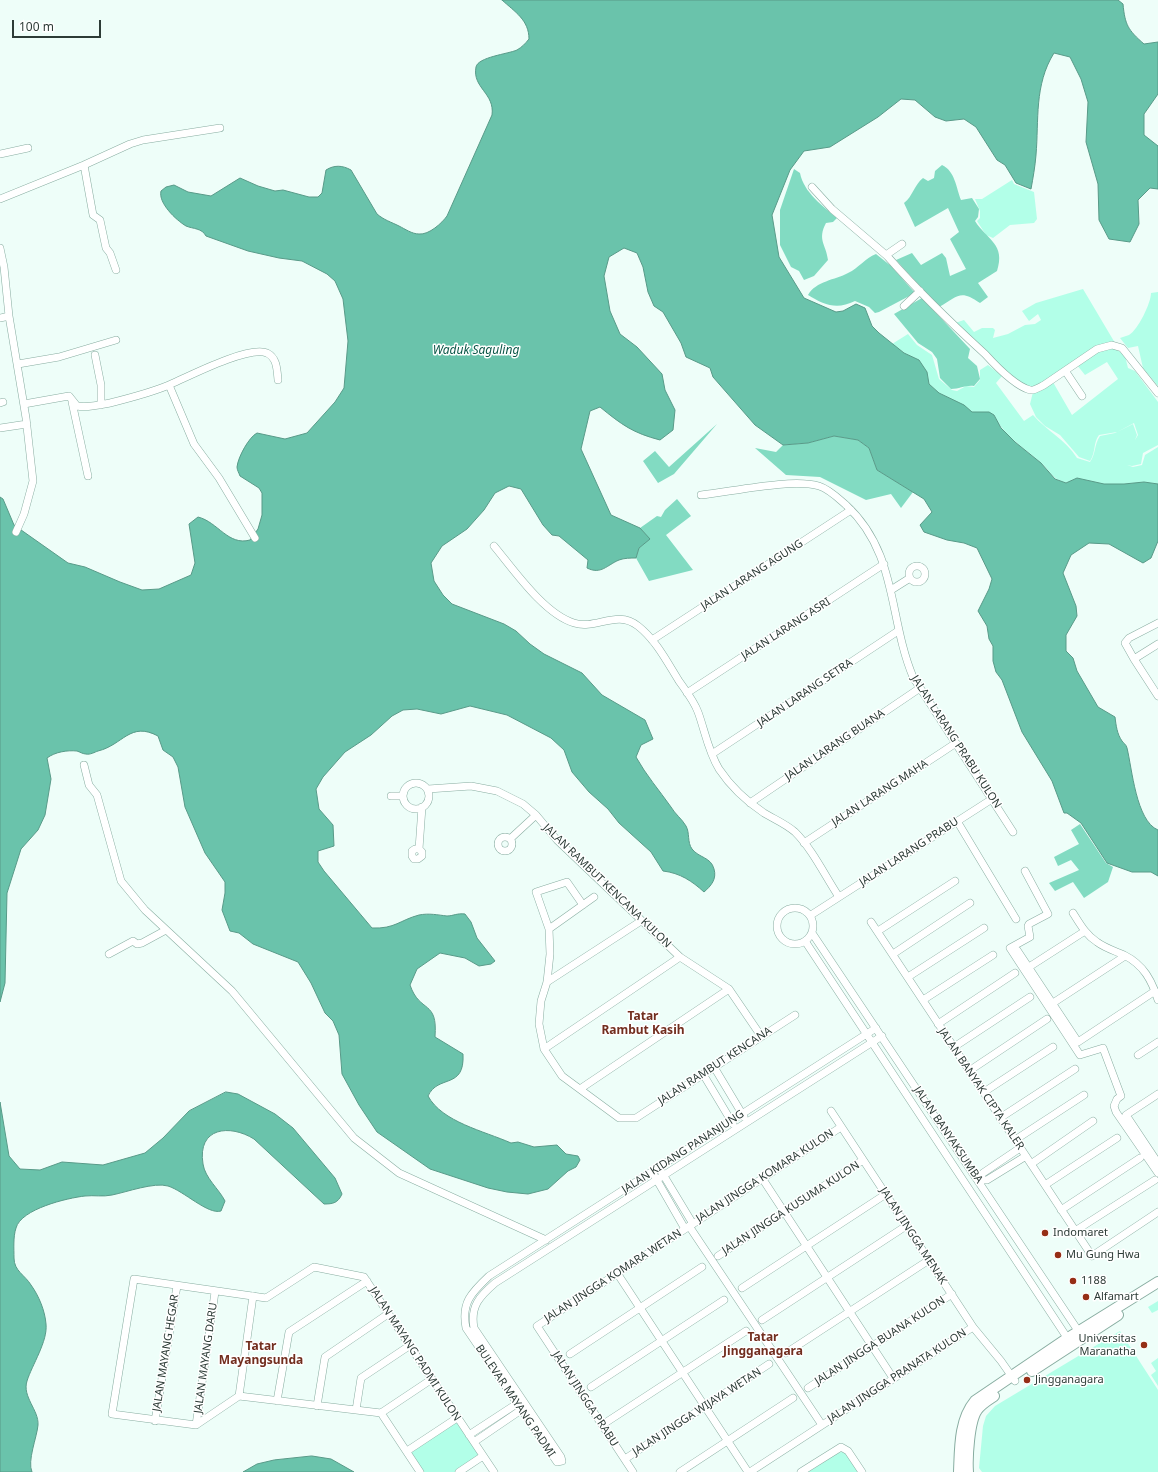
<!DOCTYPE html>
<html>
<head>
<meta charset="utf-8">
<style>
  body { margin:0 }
  #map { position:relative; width:1158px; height:1472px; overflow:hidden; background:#eefef9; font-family:"Noto Sans",sans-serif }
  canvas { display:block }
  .scale { position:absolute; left:12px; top:20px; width:89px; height:18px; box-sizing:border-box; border:2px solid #2d3c37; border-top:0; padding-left:5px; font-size:12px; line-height:14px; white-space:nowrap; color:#2d3c37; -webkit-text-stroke:3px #fff; paint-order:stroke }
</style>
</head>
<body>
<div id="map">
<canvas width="1158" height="1472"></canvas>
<div class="scale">100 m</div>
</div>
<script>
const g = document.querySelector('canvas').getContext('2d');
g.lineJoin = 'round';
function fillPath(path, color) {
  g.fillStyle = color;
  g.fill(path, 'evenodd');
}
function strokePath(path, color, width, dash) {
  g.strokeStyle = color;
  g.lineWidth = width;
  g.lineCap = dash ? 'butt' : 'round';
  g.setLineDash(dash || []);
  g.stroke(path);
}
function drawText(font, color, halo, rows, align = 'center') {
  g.font = font + ' "Noto Sans",sans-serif';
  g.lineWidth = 3;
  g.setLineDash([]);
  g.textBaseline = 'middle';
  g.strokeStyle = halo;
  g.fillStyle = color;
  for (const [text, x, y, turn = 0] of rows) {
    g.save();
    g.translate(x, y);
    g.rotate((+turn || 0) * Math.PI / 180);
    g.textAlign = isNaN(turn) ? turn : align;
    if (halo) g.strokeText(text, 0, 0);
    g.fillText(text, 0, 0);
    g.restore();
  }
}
const green = new Path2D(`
  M1012,180L1014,184L1034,192L1037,219L1034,223L1010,225L993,238L986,235L977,221L980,218V211L975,199H982Z
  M1083,289L1115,343L1105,345L1050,377L1072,415L1118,379L1107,362L1085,375L1077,365L1097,351L1115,348L1125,356L1128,368L1135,371L1158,402V445L1143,453L1141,464L1132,466L1127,465L1133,467L1142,465L1145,455L1158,447V484L1144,482L1124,484H1103L1077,478L1066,483C1050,478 1052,472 1040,462C1022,446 1005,437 994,415L972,412L963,405L939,393L929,384L927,372L919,360L904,353L892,344L908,334L917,345L932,355L939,379L952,390L957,391L966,386L974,387L980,380V370L988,365L1002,376L996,383L1024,421L1033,415C1047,431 1065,439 1077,458L1090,462C1096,453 1094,445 1100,436L1115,433L1133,424L1137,435L1135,440L1138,435L1134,423L1117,432L1099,435C1093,443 1096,452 1090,461L1079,457L1060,435L1045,426L1036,417L1030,404L1033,392L1007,374L955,323L964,320L974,332L982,328H993L995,330L993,338L1008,334L1025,325L1035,324L1041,320L1038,314L1029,321L1022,311L1036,303Z
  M1158,292V386L1143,368L1138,346L1128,348L1120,338C1123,337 1126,336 1129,335C1138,330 1151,303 1151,293Z
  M1158,1301V1310L1152,1313L1148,1307Z
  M1120,1331L1158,1390V1472H982L979,1468L983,1426L986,1416L995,1406Z
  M1158,1358V1386L1151,1375L1156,1371L1151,1363Z
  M456,1422L479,1455L455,1472H422L410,1453Z
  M842,1452L845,1453L860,1472H808L837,1453Z`);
const forest = new Path2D(`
  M942,165C955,171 956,187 961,200L972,198L979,209L978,217L975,221C987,240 1006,244 997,271L978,283L988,297L980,303C960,289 958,296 939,307L896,260L912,253L921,265L942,253L946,258L950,276L966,269L950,239L959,232L948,208L915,227L904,203C913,196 914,185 923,178L928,181L934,178L935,171Z
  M794,169L800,173C804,193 823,206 837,218L833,222L826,223C817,240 826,244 828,260L814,276L804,280L799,271L791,267L780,245V210Z
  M876,254L891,266L915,293L879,312L875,313L869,307L855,301C837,310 824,305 808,295C816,281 835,280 848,273C859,268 865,258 876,254Z
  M922,298L970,349L968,358L977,366L980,379L974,386C965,385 960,389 951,389L940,378L937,359L932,352L918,343L894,314Z
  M717,424L674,474L658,483L643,461L655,451L669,467Z
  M834,436L858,440L869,448L877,470L913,492L901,508L891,494L866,500L820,477L786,475L755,448L776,452L783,445L808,443Z
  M677,499L691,516L666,535L693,570L649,581L636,558L639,548L649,539L640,528L657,516L661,517L665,510Z
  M1080,824L1106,863L1113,867L1108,882L1084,898L1073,882L1055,891L1049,883L1079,870L1071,860L1058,866L1054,857L1079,844L1071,830Z`);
const water = new Path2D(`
  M502,0H1118L1123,4C1125,25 1128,30 1144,44L1158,42V94L1144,114V135L1158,146V189L1150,188L1138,200L1139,224L1130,242L1109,239L1099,220L1098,184L1086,142L1088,102L1081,79L1070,57L1054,53C1034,85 1039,120 1036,155C1035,167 1033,178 1031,189L1016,183L1005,165L997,160L976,127L964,119L946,121L935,117L915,100L901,99L878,117L830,147L804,151L790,170L772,215L779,257L804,298L836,312L843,311L856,304L865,308L872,326L879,333L904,353L919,360L927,372L929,384L939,393L964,405L972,412H989L994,415L1001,428L1015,442L1041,463L1055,479L1066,483L1077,478L1104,484H1124L1144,482L1158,484V541L1151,558L1143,563L1109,544L1089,543L1071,555L1063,573L1076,606L1077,616L1066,635V651L1073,658L1077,671L1098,707L1115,717C1116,725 1117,734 1122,741C1124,744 1126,744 1127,748C1132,768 1136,821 1158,830V876L1151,872H1132L1107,863L1081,823L1067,813H1064L1052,781L1022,732L1002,680L996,672L993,661V646L989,639L987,626L978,611L989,589L992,579L977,548L964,543L947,540L924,532L920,525L932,512L924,499L877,470L869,448L858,440L834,436L808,443L783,445L755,425L713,377L710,368L686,357L681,343L663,312L654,306L648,292L643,267L637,253L624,248L609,257L604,276L610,311L620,334L637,347L662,374L665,390L675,410L673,430L660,440C633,433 622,425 600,407L590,411L581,449L611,515L640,528L650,539L639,548L636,558C631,558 624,558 619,560C607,565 601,575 587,568L588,560L559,536L552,535L543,525L521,489L509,486L495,493L484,510L467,529L442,546L431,563L434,581L443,595L452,604L504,624L516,631L530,644L544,654L582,673L602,695L645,720L653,739L641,745L636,757C646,775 659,790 671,807C675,814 682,819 686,826C690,833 687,842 692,849C699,858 711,857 714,869C717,879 711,886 704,892C692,881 680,873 663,871L651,852L619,823L608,809L589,792L572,772L564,750L551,738L507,715L470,706L441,714L417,709L403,710L392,716L371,735L345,752L323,777L316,789L319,809L333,825L334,846L318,851V862L324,871L372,928C395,929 400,920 419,915C429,913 438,915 447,916C453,916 457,913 465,914L471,922L477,938L495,961L491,964L479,966L465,958L440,953L417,969L410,985C420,1014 438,999 435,1037L463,1054C465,1090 438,1074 428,1096C442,1122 484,1131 511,1143L518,1142L534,1147L557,1145L566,1154L578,1156L580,1160L576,1167L568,1171L548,1189L528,1194L507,1192L488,1188L430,1169L377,1132L359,1105L342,1074L339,1035L333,1021L325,1013L311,983L298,962L253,944L239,933L230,931L222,910L225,893V882L205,853L185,807L178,767L173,757L163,750L158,736C130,721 123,745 98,751C95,752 90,755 86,754C83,754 80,752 77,751C67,750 55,752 47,758L51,779L45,815L38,830L21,849L7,893L5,983L0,1002V497L3,499L14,525L68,563L85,567L120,582L142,590L159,589L191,575L195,563L189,524L198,517C218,522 228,546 250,540L258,529L262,515V493L259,488L240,476C239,473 237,470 237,467C238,457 249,437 257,433L285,439L307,433L335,402L344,388L348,341L343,299L335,281L327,274L302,261L279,258L248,251L206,236C202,228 193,229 186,226C176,220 158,203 161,191L166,187L174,185L188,192L211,196L240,178L258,186L275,191L283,190L309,197H318L322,193L326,170C334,165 342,165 351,170L377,214C384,220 391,222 399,226C405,229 412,234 419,234C429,235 442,223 447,216L492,115C495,93 472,88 476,67C478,57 508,54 517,50C522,47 525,44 529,39C529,20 515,12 502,0Z
  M226,1092L238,1094L275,1114L293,1128L335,1178L342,1194C338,1203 333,1204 324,1204L254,1139C230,1124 197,1127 203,1164C205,1178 219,1189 225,1201L221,1211C208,1215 184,1191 168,1186C154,1182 127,1192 112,1195C103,1197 94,1195 85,1196C67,1198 21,1209 16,1228C13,1237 14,1249 14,1258C14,1271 25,1275 31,1285C39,1296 45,1311 46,1324C48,1341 32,1365 27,1381C22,1397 39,1410 38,1425C37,1437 27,1461 32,1472H0V1102L9,1156L20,1169L40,1170L62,1162L103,1165L145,1153L163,1138L189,1111Z
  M312,1456L331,1459L354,1472H243L257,1464L274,1460Z`);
const street = new Path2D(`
  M0,154L28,148
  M84,165L93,215L100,220L106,248L110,253L116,270
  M812,187L832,209L886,255
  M0,199L84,165L130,144L143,140L220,128
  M902,244L886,255L888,257C918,291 951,323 985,354C995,365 1015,386 1030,390C1034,391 1040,387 1044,385L1097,349L1112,345L1122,348L1158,393
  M0,248L4,267L9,316L26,418L33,481L24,514L16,532
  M904,306L920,291
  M0,318L9,316
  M95,355L101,385V405
  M18,364L59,357L116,340
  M1066,372L1082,396
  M169,385L194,444L219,478L255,538
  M72,402L88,476
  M0,403L3,402
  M24,404L69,396L77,406C87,408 100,405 110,403C130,398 150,393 169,385C187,377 249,345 267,353C277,358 277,369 278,380
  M0,428L27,424
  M701,495C731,492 791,478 819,486C829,489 838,498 846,505C898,553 888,617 913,677L1013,832
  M494,546C514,570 544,614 574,623C596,630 617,609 638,626C656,640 667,662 679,681C686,691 694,701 698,712C705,731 708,751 719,769C731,787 746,801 764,813C774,819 786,824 795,832C813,850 825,876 839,897
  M909 574a8 8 0 1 1 16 0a8 8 0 1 1-16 0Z
  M891,590L910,578
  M1158,623L1129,638L1125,643L1134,659L1158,696
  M652,640L851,510
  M1134,659L1158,644
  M687,693L884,564
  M712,754L898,631
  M84,765L89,785L97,795L121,881L145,910L232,991L354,1138L399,1173L546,1240
  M403 796a13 13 0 1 1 26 0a13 13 0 1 1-26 0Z
  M428,789L471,786L497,791L523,804L536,815L557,840L680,957L729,989L761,1036
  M391,796H403
  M750,803L920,688
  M957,821L1016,919
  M498 844a7 7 0 1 1 14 0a7 7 0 1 1-14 0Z
  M510,839L536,815
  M804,843L956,743
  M419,849H415L412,851V856L414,859H418L422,856V852L419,849L422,807
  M1025,871L1048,914L1029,924L1028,926L1030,937L1010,948L1080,1055L1103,1048L1121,1096L1117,1099L1114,1106L1116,1112L1158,1173
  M594,897L549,929L550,954L547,982L541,1001L539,1024L544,1049L562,1076L619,1118H636L795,1015
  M777 926a18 18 0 1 1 36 0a18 18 0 1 1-36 0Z
  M1073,913C1080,924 1086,935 1097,942C1105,948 1115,951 1124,955C1144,965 1152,981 1158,1000
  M811,915L992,799
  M871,922L1092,1256L1158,1212
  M549,929L536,892L567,882L583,905
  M878,931L955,881
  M812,933L1081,1335
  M805,941L1070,1342
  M1017,950L1078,1042L1155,991
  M109,954L133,941L137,944L142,943L166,930
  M893,954L970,903
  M1029,967L1085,931
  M908,977L984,928
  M547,982L641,921
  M923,1000L993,955
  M1053,1003L1125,956
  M938,1024L1015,973
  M876,1028L489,1276C471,1293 461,1303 466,1328L557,1462L562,1461L561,1457L474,1328C470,1306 480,1296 495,1283L882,1036
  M954,1047L1030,997
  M544,1049L680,957
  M1138,1055L1158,1042
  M714,1067L744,1117
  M969,1071L1047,1019
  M703,1074L733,1124
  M580,1089L729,989
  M984,1092L1053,1047
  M1158,1094L1126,1115L1158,1163
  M831,1111L973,1327L1001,1361L1015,1381
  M1000,1118L1075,1069
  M1015,1140L1084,1095
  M1031,1164L1093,1121
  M661,1171L693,1224
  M654,1175L685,1229
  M762,1178L893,1378
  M978,1180H987L1026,1156
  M978,1180L983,1173L1020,1148
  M1045,1185L1117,1138
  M1061,1210L1140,1158
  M689,1226L822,1425
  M1075,1231L1155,1180
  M718,1256L863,1160
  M617,1273L748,1472
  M742,1288L886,1194
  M762,1320L906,1226
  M786,1353L929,1260
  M570,1354L702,1267
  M591,1387L724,1300
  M808,1388L952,1294
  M239,1396L253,1296
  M277,1401L289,1332L367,1281
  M317,1406L325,1357L388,1314
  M356,1410L361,1378L409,1346
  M381,1413L432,1379
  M155,1421L177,1286
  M196,1425L215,1292
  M602,1425L746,1331
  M469,1435L521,1401
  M474,1442L524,1408
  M407,1451L457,1418
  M625,1459L769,1364
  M420,1472L381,1413L239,1396L196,1425L112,1414L134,1279L266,1298L314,1267L364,1277L494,1472
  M459,1472L483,1456
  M633,1472L537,1326L841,1127
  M680,1472L793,1398
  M750,1472L973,1327
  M801,1472L841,1447L848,1451L862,1472`);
const secondary = new Path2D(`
  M1032,1371L1118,1315
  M959,1472C960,1449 959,1420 975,1401L1068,1338L1158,1282
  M968,1472C967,1458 969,1421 977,1410C981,1404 988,1400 994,1396`);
const markers = [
  [1045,1233,4,"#962e16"],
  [1058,1255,4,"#962e16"],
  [1073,1281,4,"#962e16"],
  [1086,1297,4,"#962e16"],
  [1144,1345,4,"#962e16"],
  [1027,1380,4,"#962e16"]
];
const streetNames = [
  ["JALAN LARANG AGUNG",752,575,-33],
  ["JALAN LARANG ASRI",786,629,-33],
  ["JALAN LARANG SETRA",805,693,-34],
  ["JALAN LARANG PRABU KULON",956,742,57],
  ["JALAN LARANG BUANA",835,745,-34],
  ["JALAN LARANG MAHA",880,793,-33],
  ["JALAN LARANG PRABU",909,852,-33],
  ["JALAN RAMBUT KENCANA KULON",607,886,44],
  ["JALAN RAMBUT KENCANA",715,1066,-33],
  ["JALAN BANYAK CIPTA KALER",981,1089,56],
  ["JALAN BANYAKSUMBA",948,1135,56],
  ["JALAN KIDANG PANANJUNG",683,1152,-33],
  ["JALAN JINGGA KOMARA KULON",765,1176,-33],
  ["JALAN JINGGA KUSUMA KULON",791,1208,-33],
  ["JALAN JINGGA MENAK",913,1236,57],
  ["JALAN JINGGA KOMARA WETAN",613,1276,-33],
  ["JALAN JINGGA BUANA KULON",880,1341,-33],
  ["JALAN MAYANG HEGAR",166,1353,-81],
  ["JALAN MAYANG PADMI KULON",415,1354,57],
  ["JALAN MAYANG DARU",206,1358,-82],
  ["JALAN JINGGA PRANATA KULON",897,1376,-33],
  ["JALAN JINGGA PRABU",585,1399,57],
  ["BULEVAR MAYANG PADMI",515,1401,56],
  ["JALAN JINGGA WIJAYA WETAN",697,1412,-33]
];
const poiNames = [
  ["Indomaret",1053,1233],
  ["Mu Gung Hwa",1066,1255],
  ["1188",1081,1281],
  ["Alfamart",1094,1297],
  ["Universitas",1136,1339,"right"],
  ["Maranatha",1136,1352,"right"],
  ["Jingganagara",1035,1380]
];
const waterNames = [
  ["Waduk Saguling",476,351]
];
const neighbourhoodNames = [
  ["Tatar",643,1017],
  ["Rambut Kasih",643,1031],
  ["Tatar",763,1338],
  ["Jingganagara",763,1352],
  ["Tatar",261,1347],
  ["Mayangsunda",261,1361]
];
fillPath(green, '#b2ffe8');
fillPath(forest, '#82dbc2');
fillPath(water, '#6ac3ab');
strokePath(water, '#589a88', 1);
strokePath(street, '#88ada1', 8);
strokePath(secondary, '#88ada1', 12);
strokePath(street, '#fff', 7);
strokePath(secondary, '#fff', 10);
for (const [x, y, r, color] of markers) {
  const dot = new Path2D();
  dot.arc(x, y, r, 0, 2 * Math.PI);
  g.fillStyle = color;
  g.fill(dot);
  strokePath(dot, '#fff', 1.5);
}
drawText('11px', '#2d3c37', '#fff', streetNames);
drawText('11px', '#2d3c37', '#fff', poiNames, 'left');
drawText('italic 12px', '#0a5747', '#fff', waterNames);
drawText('bold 12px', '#722e1f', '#fff', neighbourhoodNames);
</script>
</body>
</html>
